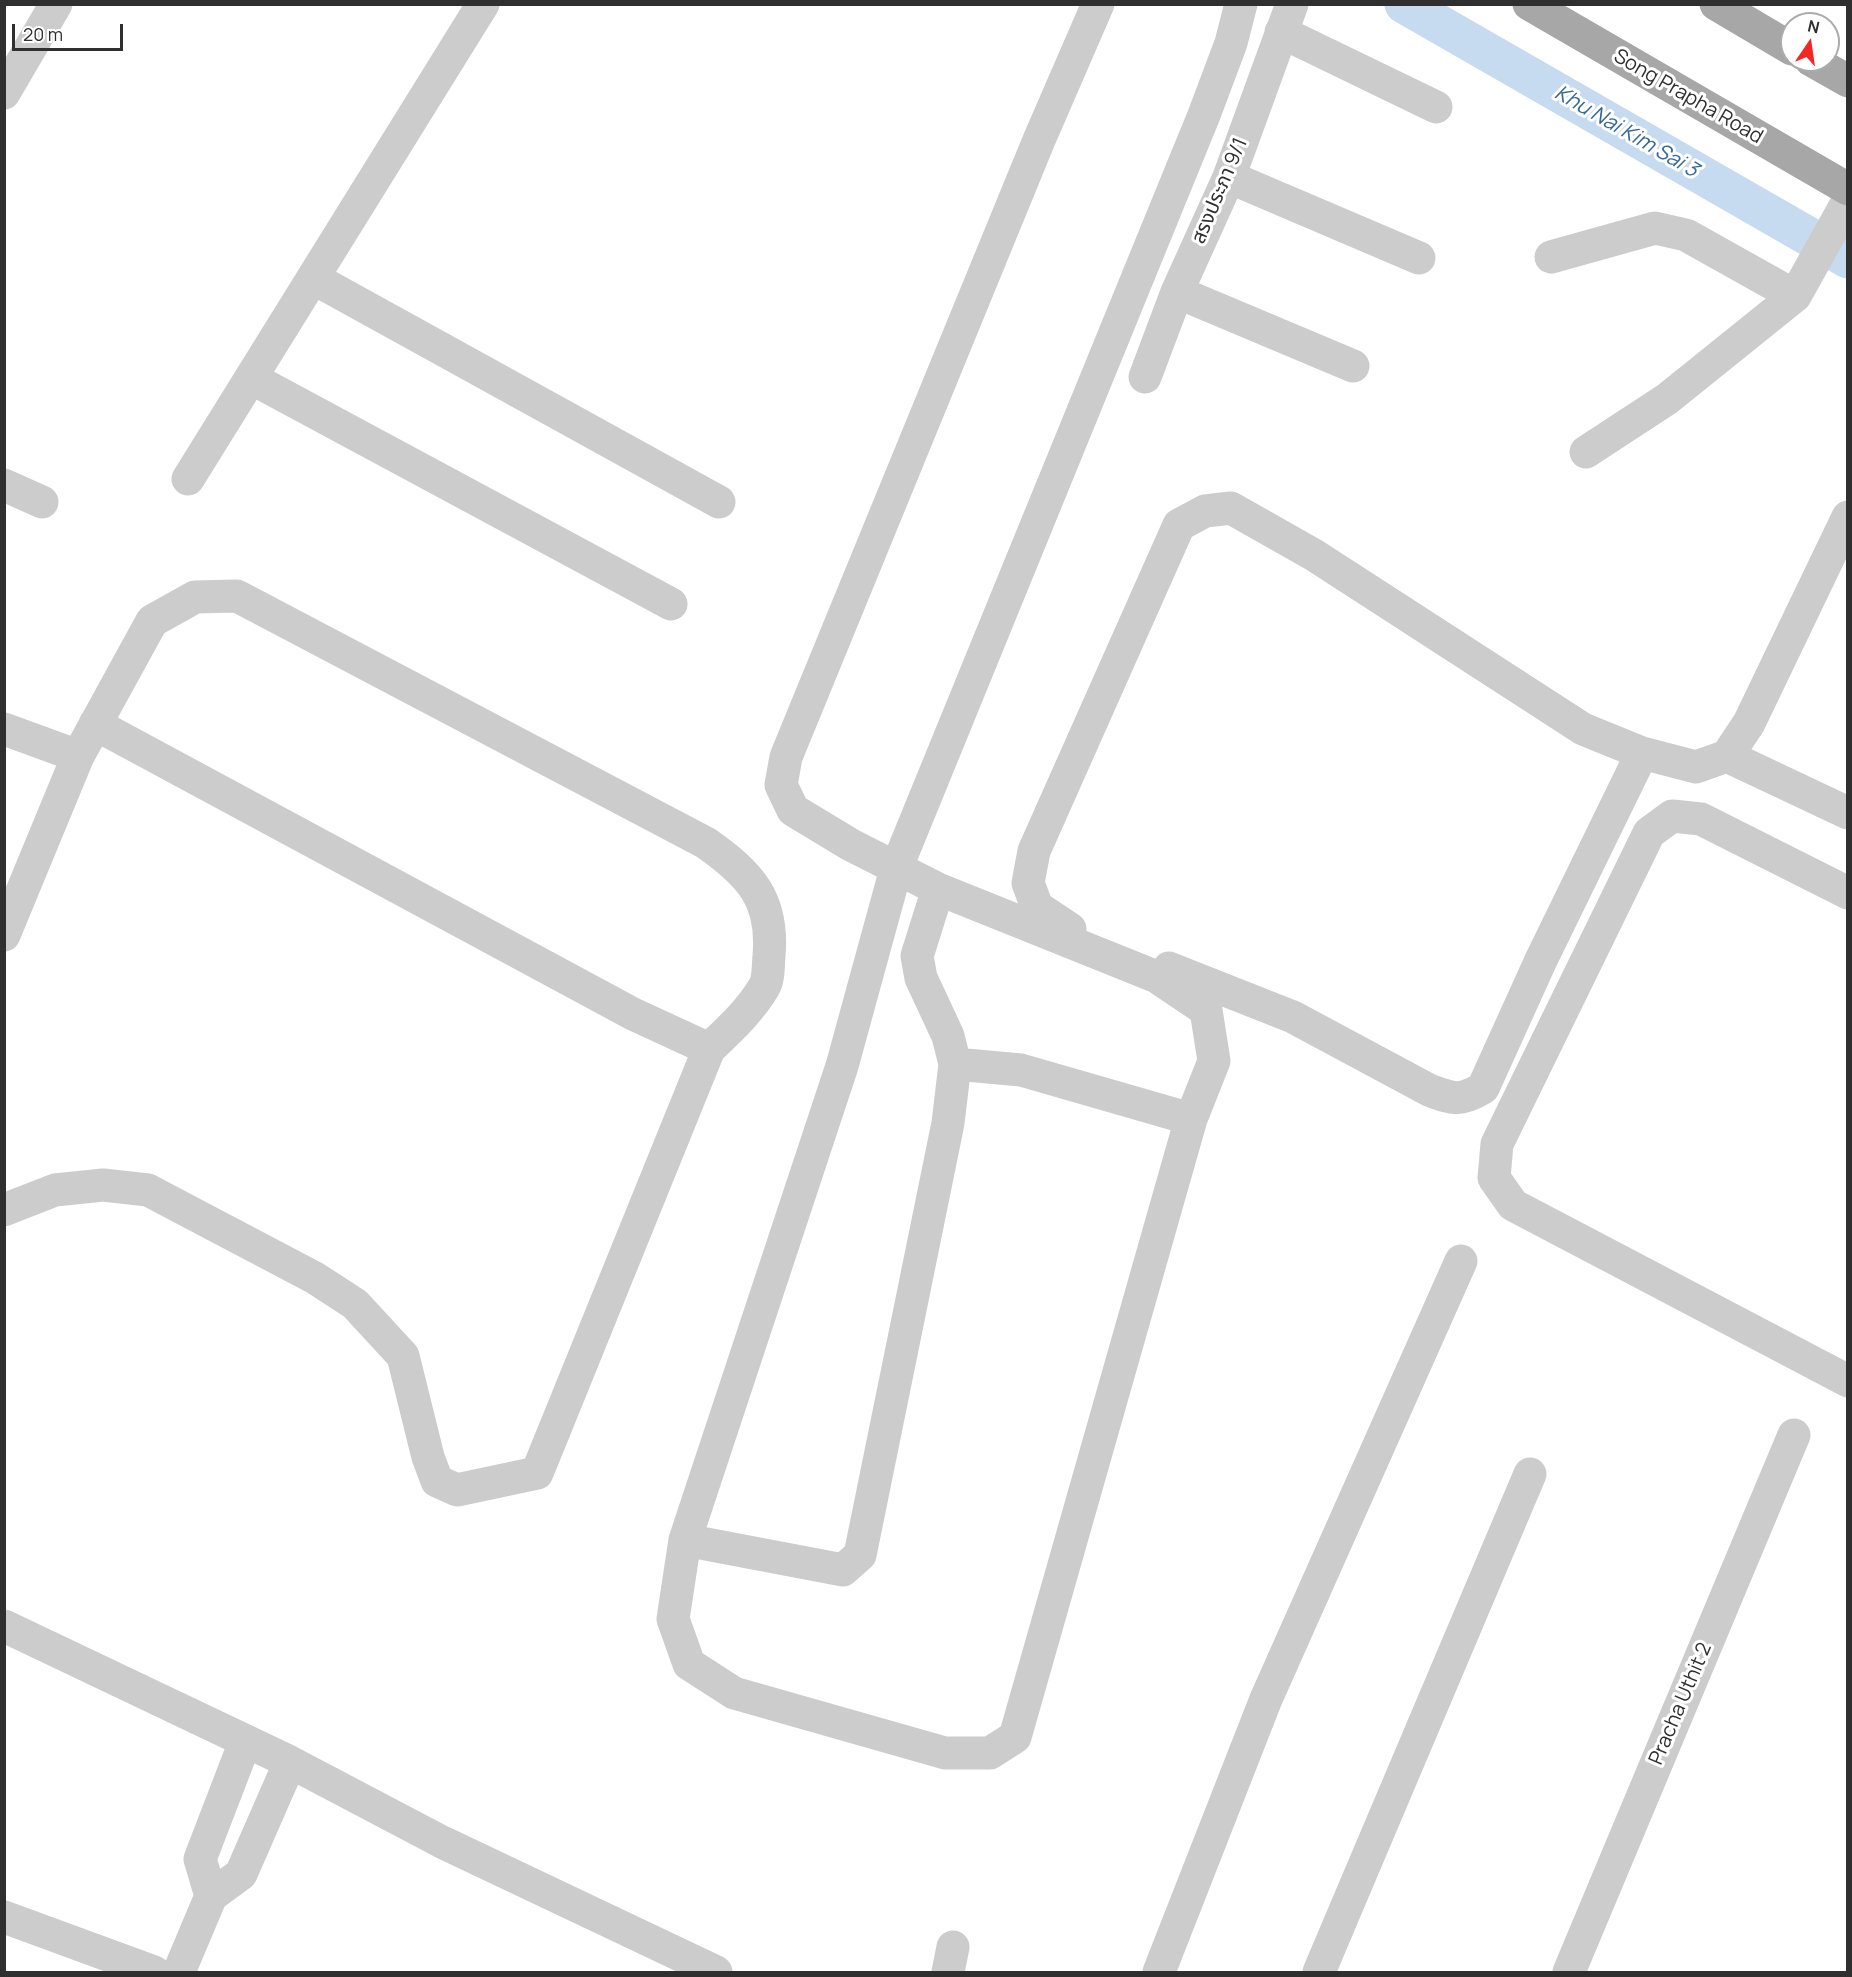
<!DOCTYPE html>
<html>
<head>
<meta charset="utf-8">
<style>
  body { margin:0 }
  #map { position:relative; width:1852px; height:1977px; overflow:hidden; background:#fff; font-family:Manrope,sans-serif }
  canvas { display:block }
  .frame { position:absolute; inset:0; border:6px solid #2f2f2f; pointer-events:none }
  .north { position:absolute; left:1780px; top:12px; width:60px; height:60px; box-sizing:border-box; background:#fff; border:2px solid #acacac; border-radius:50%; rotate:13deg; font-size:16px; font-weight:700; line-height:24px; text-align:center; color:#2f2f2f }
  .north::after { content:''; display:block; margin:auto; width:21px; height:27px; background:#f42623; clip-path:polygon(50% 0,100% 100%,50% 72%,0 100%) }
  .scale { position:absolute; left:12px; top:24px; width:111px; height:27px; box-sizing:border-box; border:3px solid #2f2f2f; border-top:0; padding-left:8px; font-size:18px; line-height:21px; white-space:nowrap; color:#2f2f2f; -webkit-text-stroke:4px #fff; paint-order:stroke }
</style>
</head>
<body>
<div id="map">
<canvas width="1852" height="1977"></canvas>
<div class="frame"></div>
<div class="north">N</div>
<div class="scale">20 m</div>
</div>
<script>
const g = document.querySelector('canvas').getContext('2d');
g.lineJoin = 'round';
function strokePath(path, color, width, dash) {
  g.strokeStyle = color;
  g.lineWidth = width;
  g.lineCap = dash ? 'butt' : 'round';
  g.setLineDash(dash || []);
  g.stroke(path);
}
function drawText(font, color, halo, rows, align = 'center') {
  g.font = font + ' Manrope,"Noto Sans Thai",sans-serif';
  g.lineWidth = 6;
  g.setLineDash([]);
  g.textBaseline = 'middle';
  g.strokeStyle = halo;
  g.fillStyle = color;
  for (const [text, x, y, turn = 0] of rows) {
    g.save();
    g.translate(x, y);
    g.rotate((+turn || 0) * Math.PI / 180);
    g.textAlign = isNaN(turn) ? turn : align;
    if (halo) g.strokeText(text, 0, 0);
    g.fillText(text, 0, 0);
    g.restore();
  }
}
const canal = new Path2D(`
  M1404,4L1848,259`);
const minor = new Path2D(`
  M1098,4L1039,140L786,757L781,785L793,810L851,845L938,889L1157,977L1206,1010L1214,1061L1191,1119L1015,1737L990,1753H945L734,1693L689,1664L673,1619L685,1540L842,1066L896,869L1204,115L1231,43L1241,4
  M1281,32L1436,107
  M4,93L56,4
  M1229,177L1419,258
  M1551,257L1655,228L1686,235L1795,296
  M313,278L719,502
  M1177,292L1353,366
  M1145,377L1177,292L1229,177L1292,4
  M251,378L671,604
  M1586,452L1667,399L1795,296L1848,201
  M188,479L483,4
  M4,485L42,502
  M4,729L78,756L152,621L195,597L237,596L706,843C750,874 774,899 769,956C768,965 769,979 764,987C750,1011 729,1030 709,1049L633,1014L95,724
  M1727,756L1848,813
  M1848,893L1701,819L1672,816L1649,833L1497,1144L1494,1178L1513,1205L1848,1381
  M1070,929L1037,907L1028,883L1034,851L1179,525L1205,511L1231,508L1314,555L1583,729L1642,753L1696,767L1727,756L1749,723L1848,517
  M4,935L78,756
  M1169,968L1293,1017L1429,1090C1453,1099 1460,1102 1483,1088L1541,960L1642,753
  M955,1064L1021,1070L1191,1119
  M4,1210L55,1190L103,1185L148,1190L315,1278L355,1304L403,1356L428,1457L437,1481L457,1490L537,1473L709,1049
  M685,1540L843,1570L860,1555L948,1123L955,1064L948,1036L921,978L917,956L938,889
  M4,1626L290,1762L442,1842L716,1972
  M211,1896L200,1859L245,1742
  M4,1917L154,1972
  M179,1972L211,1896L241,1874L290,1762
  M948,1972L953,1947
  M1159,1972L1266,1699L1461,1261
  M1319,1972L1530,1474
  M1569,1972L1794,1435`);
const major = new Path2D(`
  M1529,4L1848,189
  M1716,4L1792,49
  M1811,60L1848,81`);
const streetNames = [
  ["Song Prapha Road",1688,97,30],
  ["สรงประภา 9/1",1220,191,-67],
  ["Pracha Uthit 2",1681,1704,-67]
];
const waterNames = [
  ["Khu Nai Kim Sai 3",1626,132,30]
];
strokePath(canal, '#c6dbef', 39);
strokePath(minor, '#ccc', 33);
strokePath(major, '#a7a7a7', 33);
drawText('20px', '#2f2f2f', '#fff', streetNames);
drawText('italic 21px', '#356998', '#fff', waterNames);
</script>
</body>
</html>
